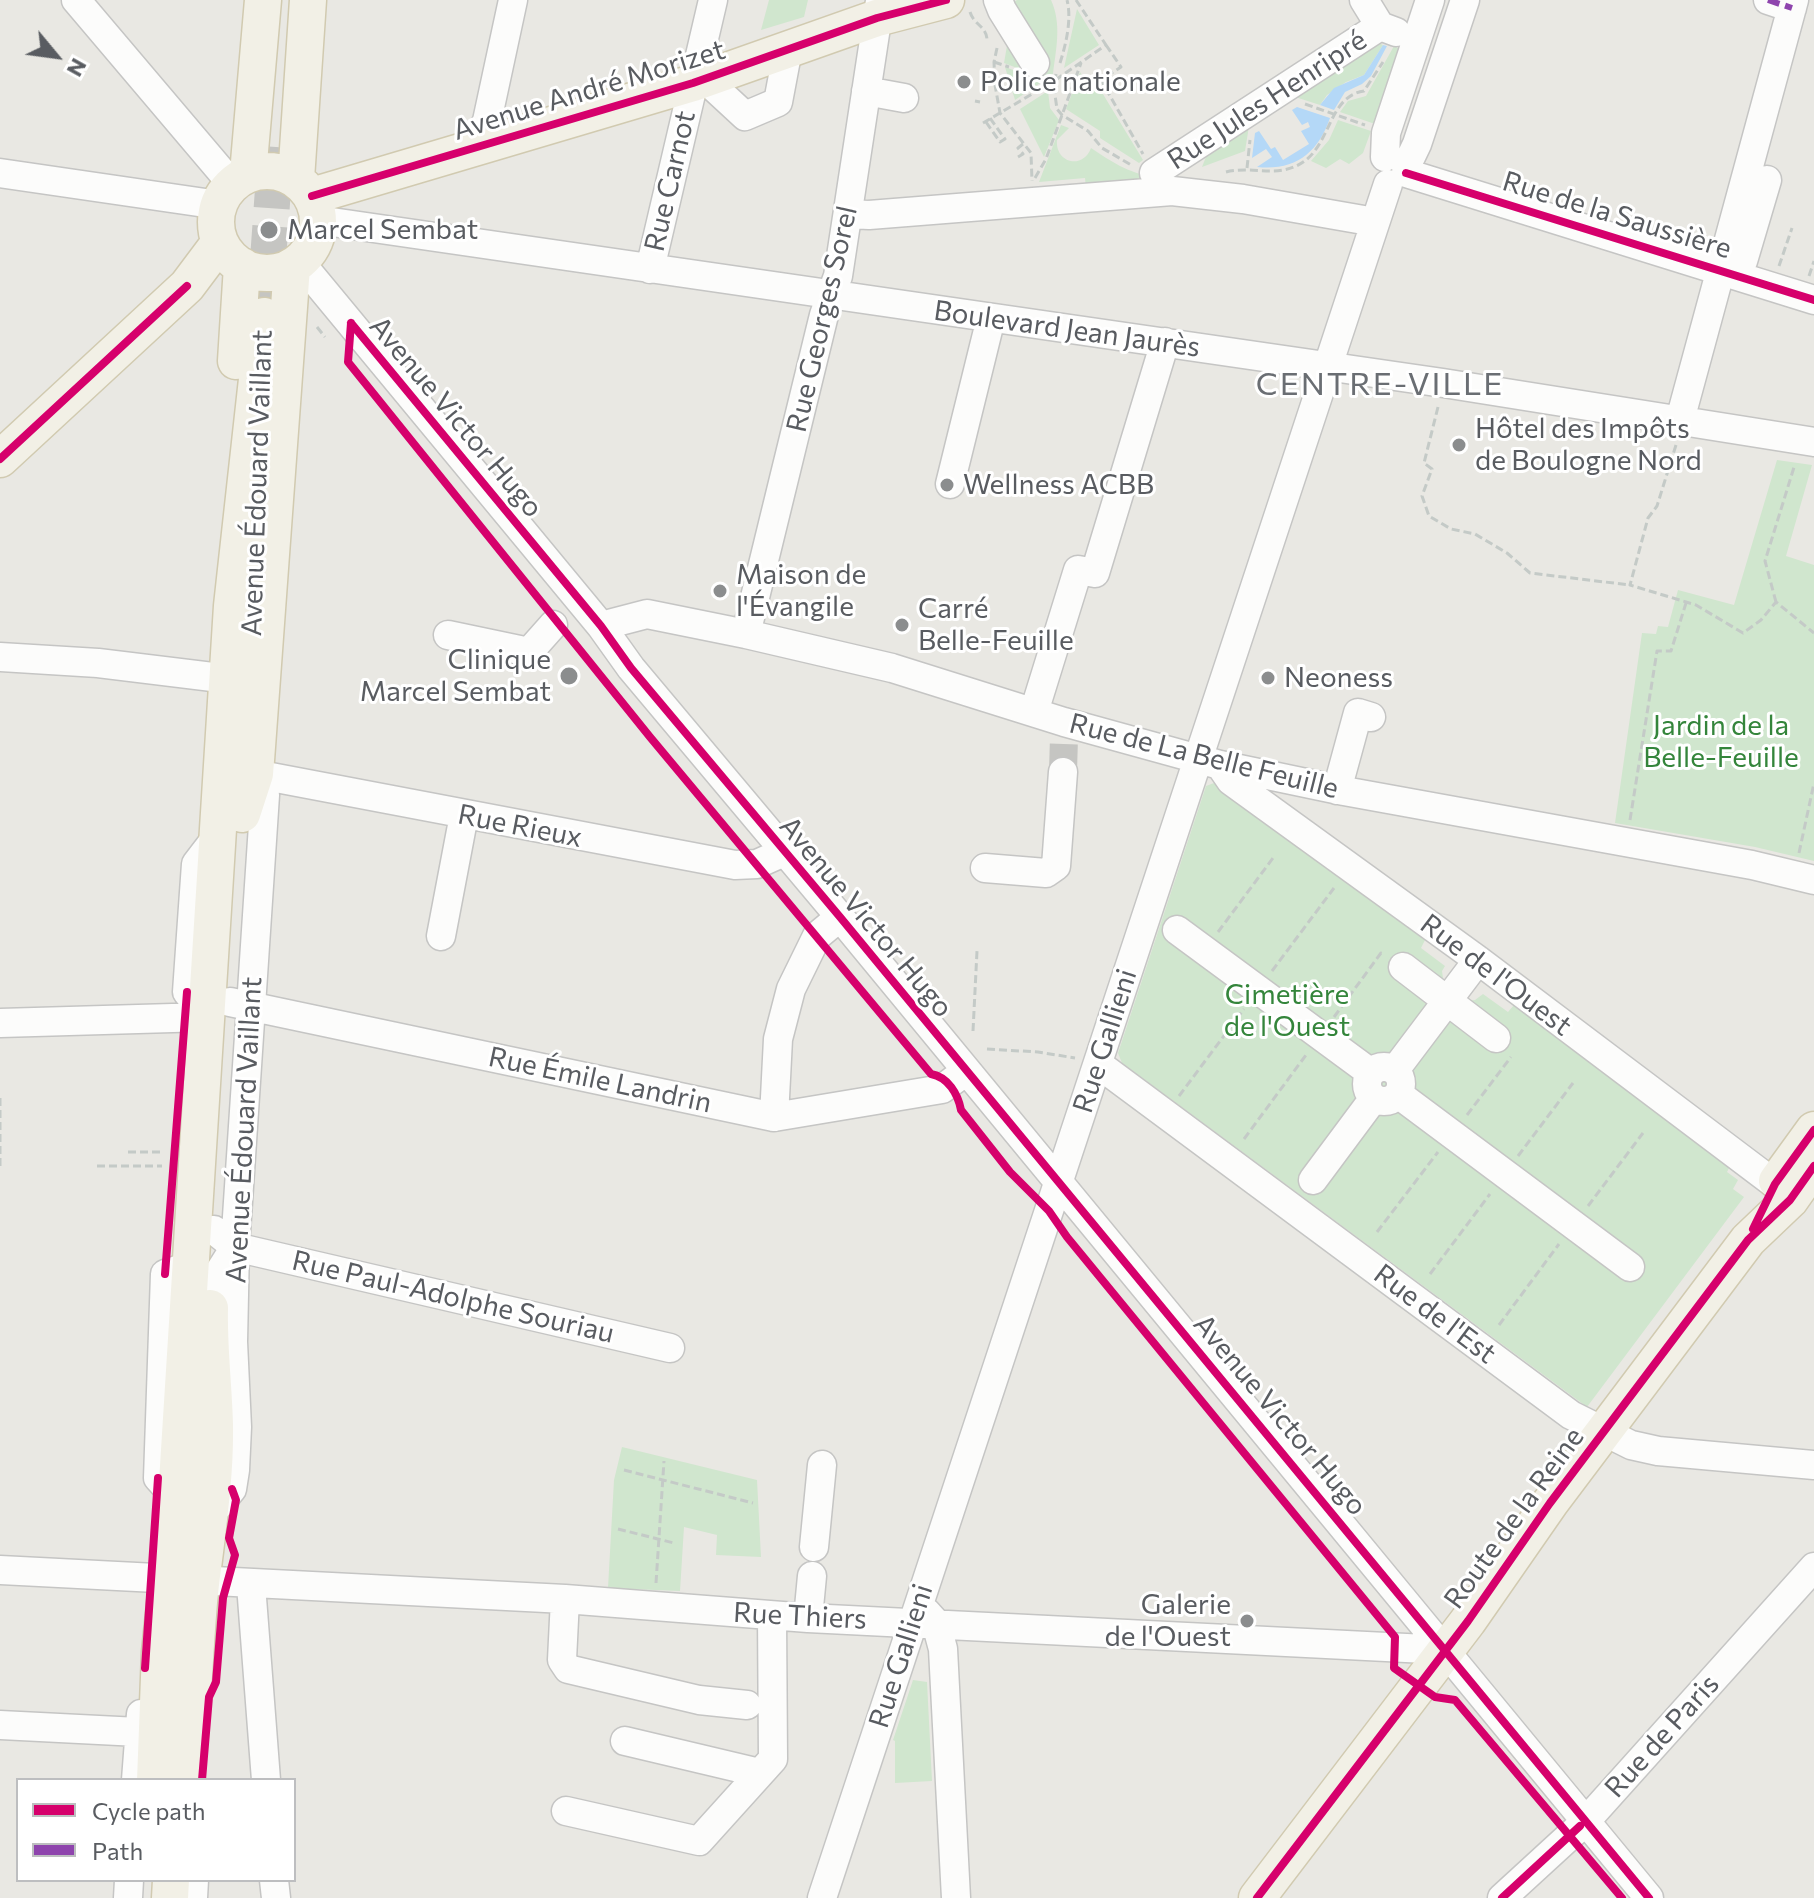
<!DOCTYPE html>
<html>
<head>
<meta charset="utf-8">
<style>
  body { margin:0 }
  #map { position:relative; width:1814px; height:1898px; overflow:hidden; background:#e9e8e3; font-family:Commissioner,sans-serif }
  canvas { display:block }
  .legend { position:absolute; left:16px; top:1778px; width:280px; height:104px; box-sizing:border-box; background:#fff; border:2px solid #bdbec0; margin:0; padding:10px 14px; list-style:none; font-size:24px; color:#595c61 }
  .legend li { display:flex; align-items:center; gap:16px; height:40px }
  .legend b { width:40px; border:2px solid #bdbec0 }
  .north { position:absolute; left:16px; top:16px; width:80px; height:80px; -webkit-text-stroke:6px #fff; paint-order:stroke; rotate:119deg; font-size:22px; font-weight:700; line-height:32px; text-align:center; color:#595c61 }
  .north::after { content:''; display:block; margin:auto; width:28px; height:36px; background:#595c61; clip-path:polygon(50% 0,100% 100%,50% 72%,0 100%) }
</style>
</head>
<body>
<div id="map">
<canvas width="1814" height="1898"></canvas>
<ul class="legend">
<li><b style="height:10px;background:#d6006c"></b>Cycle path</li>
<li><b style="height:10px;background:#8e44ad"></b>Path</li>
</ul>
<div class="north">N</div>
</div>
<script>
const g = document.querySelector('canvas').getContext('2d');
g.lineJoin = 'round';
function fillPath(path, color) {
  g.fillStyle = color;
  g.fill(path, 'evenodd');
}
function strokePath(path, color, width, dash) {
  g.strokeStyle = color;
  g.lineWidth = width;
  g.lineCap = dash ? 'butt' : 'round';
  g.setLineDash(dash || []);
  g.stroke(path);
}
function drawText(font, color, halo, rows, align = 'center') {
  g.font = font + ' Commissioner,sans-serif';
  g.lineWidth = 6;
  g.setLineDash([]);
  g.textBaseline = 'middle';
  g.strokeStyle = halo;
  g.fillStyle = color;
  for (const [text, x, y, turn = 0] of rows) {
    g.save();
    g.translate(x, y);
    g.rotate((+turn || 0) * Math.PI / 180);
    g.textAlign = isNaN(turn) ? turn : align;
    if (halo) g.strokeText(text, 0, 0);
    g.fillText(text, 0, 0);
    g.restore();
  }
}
const green = new Path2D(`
  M769,0H808L804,17L761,30Z
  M1017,0H1051C1062,24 1056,49 1053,74L1046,79L1004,63L1009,34V5Z
  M1077,9L1099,45L1064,68Z
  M1374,41L1383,45L1364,75L1346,82L1327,95L1320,105L1289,95Z
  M1394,46L1400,49L1375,124L1340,112L1348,101L1366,96Z
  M1005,67L1043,81L1015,100Z
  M1080,72L1088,85L1095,81L1143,160L1139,163L1100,138V131L1066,109Z
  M1048,91L1050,108L1059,120L1044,157L1020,109Z
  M1250,120L1245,151L1202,167L1211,144Z
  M1338,120L1371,131L1363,153L1349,164L1340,159L1326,168L1311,161L1329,140Z
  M1061,125L1069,128L1057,140C1055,163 1083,170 1091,148C1110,161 1129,173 1152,177L1160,187L1086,188L1085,178L1039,182Z
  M1777,460L1812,465L1786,556L1814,565V861L1755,847L1615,823L1642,633L1656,634L1658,626L1668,627L1678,590L1734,605Z
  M1214,783L1425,940L1421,948L1445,966L1442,971L1444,985L1467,1001L1475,1000L1483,994L1508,1012L1514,1005L1730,1166L1727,1172L1738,1180L1733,1189L1744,1197L1587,1407L1122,1063L1118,1053L1206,786Z
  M622,1447L757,1480L761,1557L716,1555L717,1535L684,1527L680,1591L608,1588L614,1480Z
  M913,1680L927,1682L932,1781L895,1783V1741L893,1740Z`);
const water = new Path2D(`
  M1383,45L1387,46L1371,76L1362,84L1345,92L1334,110L1320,105L1334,88L1364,75Z
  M1297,107L1330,118C1318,153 1295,171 1257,167L1272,157L1266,149L1252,158L1255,133L1259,131L1271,149L1275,147L1283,160L1309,144L1301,131L1310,127L1308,122L1302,125L1292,110Z`);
const minorTunnel = new Path2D(`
  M1063,772L1064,737`);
const majorTunnel = new Path2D(`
  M264,316L276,147`);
const path = new Path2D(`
  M970,12C974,25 986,26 987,39
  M1106,45L1121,67L1101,80L1143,154
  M997,48L994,62L995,85L1000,113L1031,153L1032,181
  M994,62L1009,67
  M1060,63C1066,44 1072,19 1067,0
  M1056,74L1054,88L1057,109L1062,115L1088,131L1102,148L1133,166
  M975,101L980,102
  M1305,104L1365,125
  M986,122L1000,142L1005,139L990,118
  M983,123L1054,81L1106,45L1076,0
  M1018,157L1023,154L1018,148L1023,144
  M1247,168L1250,140
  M1226,172C1254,165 1280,180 1306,160C1331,140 1330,96 1364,91L1383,62
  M1035,178L1046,159L1081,63
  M1779,266L1792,228
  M1809,276L1814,261
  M317,327L325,337
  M1438,407L1424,463L1432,469L1422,496L1429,516L1451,529L1475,534L1507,553L1530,573L1630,585
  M1676,445L1657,506L1648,518L1630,585L1696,605L1743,633L1761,620L1776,602L1814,633
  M1776,602L1765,561L1795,464
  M1630,820L1657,651H1671L1686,603
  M1799,853L1814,783
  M1218,932L1273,858
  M1272,971L1334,888
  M1334,1017L1381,953L1385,955
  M973,1031L977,951
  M987,1049L1038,1052L1075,1058
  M1179,1096L1244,1009
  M0,1098V1169
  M1467,1115L1511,1057
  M1244,1139L1306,1055
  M128,1152H162
  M1518,1156L1573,1083
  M97,1166H162
  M1588,1206L1643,1133
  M1377,1232L1438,1152
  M1430,1274L1490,1194
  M1499,1325L1559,1244
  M624,1470L753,1503
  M618,1529L674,1543
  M656,1583L664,1461`);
const minor = new Path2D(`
  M76,0L232,184
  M998,0L1002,10L1035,63
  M1364,0L1380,26L1396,32
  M1768,0L1792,8
  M705,79L745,116L778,102L788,49
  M866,91L904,98
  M472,150L487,121L513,0
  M1385,157L1386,133L1430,0
  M1406,167L1417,144L1465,0
  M0,173L219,205
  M1154,173L1380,26
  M1406,173L1814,300
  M848,214L869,215L1172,191L1243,199L1375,222
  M318,220L1443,383L1814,442
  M299,261L601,626L631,668L840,917L1649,1898
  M650,269L713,0
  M1721,272L1743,261L1767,180
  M1680,420L1794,0
  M950,484L991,318
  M601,626L647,614L746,634L892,668L1064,722L1220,765L1344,791L1752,865L1814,880
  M746,634L824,315L838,276L880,1
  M448,635L529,652L553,625
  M0,657L98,663L229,679
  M1034,712L1078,570L1095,573L1165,342
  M1220,765L1231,781L1478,960L1775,1184
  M255,774L735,865L757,864L784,852
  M1337,790L1358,713L1371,717
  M985,868L1046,873L1056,866L1063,772
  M1177,930L1371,1073
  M441,936L464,815
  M1403,967L1496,1038
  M230,1002L774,1117L942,1089L966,1071
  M207,1017L187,992L196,864L219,834
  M0,1023L207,1017
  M1098,1064L1571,1415L1631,1445L1658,1451L1814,1465
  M1367 1084a17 17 0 1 1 34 0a17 17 0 1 1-34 0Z
  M1395,1070L1478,960
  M1398,1094L1630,1267
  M774,1117L778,1039L791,989L817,936L840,917
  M1313,1180L1374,1098
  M235,1247L670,1348
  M211,1285L235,1247L214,1230
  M176,1498L158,1478L165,1274L189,1266
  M211,1514L232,1489L235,1470L237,1427L233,1342L235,1247L265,795L255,774
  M814,1547L822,1465
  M0,1570L565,1599L808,1618L1446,1650
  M251,1585L266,1780
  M565,1599L562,1660L568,1669L699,1700L747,1705
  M926,1612L936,1623L943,1649L956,1898
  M808,1618L812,1576
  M0,1725L158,1733
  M625,1741L760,1773
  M136,1780L141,1714
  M566,1811L699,1841L773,1759L772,1616
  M274,1880L276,1898
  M128,1898L129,1880
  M193,1898L194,1880
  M822,1898L1388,184
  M1502,1898L1586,1821L1814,1567`);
const major = new Path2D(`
  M216 222a51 51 0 1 1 102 0a51 51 0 1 1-102 0Z
  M248,174L263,0
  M296,179L308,0
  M312,196L693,83L877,18L946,0
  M236,361L242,266
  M0,459L187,286L220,242
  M242,814L255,774L292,266
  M1777,1181L1814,1130
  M155,1780L160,1652L176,1498L232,606L264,316
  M184,1780C193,1721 194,1662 199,1602C205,1543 216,1485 215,1425C214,1386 209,1347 210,1308
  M170,1898L171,1880
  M1257,1898L1468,1621L1550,1503L1748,1240L1790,1200L1814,1166`);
const quiet = new Path2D(`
  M1768,0L1792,8`);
const cycleway = new Path2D(`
  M1406,173L1814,300
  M312,196L693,83L877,18L946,0
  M351,323L348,362L650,737L931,1074C948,1077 958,1094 961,1110L1010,1172L1049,1211L1067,1237L1395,1637L1394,1668L1435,1697L1455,1700L1622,1898
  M351,323L601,626L631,668L840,917L1649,1898
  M0,459L187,286
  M1753,1229L1775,1184L1814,1130
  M165,1274L187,992
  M145,1668L158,1478
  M202,1780L209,1697L216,1682L223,1598L235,1555L229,1538L236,1500L232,1489
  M1257,1898L1468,1621L1550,1503L1748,1240L1790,1200L1814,1166
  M1502,1898L1580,1826`);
const markers = [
  [964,82,8,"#8b8d8e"],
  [269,230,10,"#8b8d8e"],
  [1459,445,8,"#8b8d8e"],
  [947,485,8,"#8b8d8e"],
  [720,591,8,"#8b8d8e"],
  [902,625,8,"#8b8d8e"],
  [569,676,10,"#8b8d8e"],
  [1268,678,8,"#8b8d8e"],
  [1247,1621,8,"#8b8d8e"]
];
const poiNames = [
  ["Police nationale",980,82],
  ["Marcel Sembat",287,230],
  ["Hôtel des Impôts",1475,429],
  ["de Boulogne Nord",1475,461],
  ["Wellness ACBB",963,485],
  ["Maison de",736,575],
  ["l'Évangile",736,607],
  ["Carré",918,609],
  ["Belle-Feuille",918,641],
  ["Clinique",551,660,"right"],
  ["Marcel Sembat",551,692,"right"],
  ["Neoness",1284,678],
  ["Galerie",1231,1605,"right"],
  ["de l'Ouest",1231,1637,"right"]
];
const streetNames = [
  ["Avenue André Morizet",589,90,-17],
  ["Rue Jules Henripré",1267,100,-33],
  ["Rue Carnot",670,181,-77],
  ["Rue de la Saussière",1617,215,17],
  ["Rue Georges Sorel",822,319,-77],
  ["Boulevard Jean Jaurès",1067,329,8],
  ["Avenue Victor Hugo",456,417,50],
  ["Avenue Édouard Vaillant",257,483,-88],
  ["Rue de La Belle Feuille",1204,756,14],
  ["Rue Rieux",520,826,11],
  ["Avenue Victor Hugo",866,917,50],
  ["Rue de l'Ouest",1496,975,37],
  ["Rue Gallieni",1105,1041,-72],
  ["Rue Émile Landrin",600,1080,12],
  ["Avenue Édouard Vaillant",244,1130,-87],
  ["Rue Paul-Adolphe Souriau",453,1297,13],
  ["Rue de l'Est",1435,1314,37],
  ["Avenue Victor Hugo",1280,1415,50],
  ["Route de la Reine",1514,1518,-54],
  ["Rue Thiers",800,1616,3],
  ["Rue Gallieni",901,1656,-72],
  ["Rue de Paris",1662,1736,-48]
];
const parkNames = [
  ["Jardin de la",1721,726],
  ["Belle-Feuille",1721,758],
  ["Cimetière",1287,995],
  ["de l'Ouest",1287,1027]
];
const quarterNames = [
  ["CENTRE-VILLE",1380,384]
];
fillPath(green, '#d0e6ce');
fillPath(water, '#b4d8f7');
strokePath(minorTunnel, '#c5c5c2', 28, [28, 14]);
strokePath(majorTunnel, '#c5c5c2', 36, [36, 18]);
strokePath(minor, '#c5c5c4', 31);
strokePath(major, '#d1cab0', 39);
strokePath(path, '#c4cac7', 3, [8, 4]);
strokePath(minor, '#fcfcfb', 28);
strokePath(major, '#f2f0e6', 36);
strokePath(quiet, '#8e44ad', 6, [12, 6]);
strokePath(cycleway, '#d6006c', 8);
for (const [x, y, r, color] of markers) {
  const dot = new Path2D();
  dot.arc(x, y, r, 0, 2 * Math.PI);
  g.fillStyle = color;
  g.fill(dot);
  strokePath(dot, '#fff', 3);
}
drawText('28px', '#595c61', '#fff', poiNames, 'left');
drawText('28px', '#595c61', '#fff', streetNames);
drawText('28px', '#34853b', '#fff', parkNames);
g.letterSpacing = '2px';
drawText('32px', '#6a6e73', '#fff', quarterNames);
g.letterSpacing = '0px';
</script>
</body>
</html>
